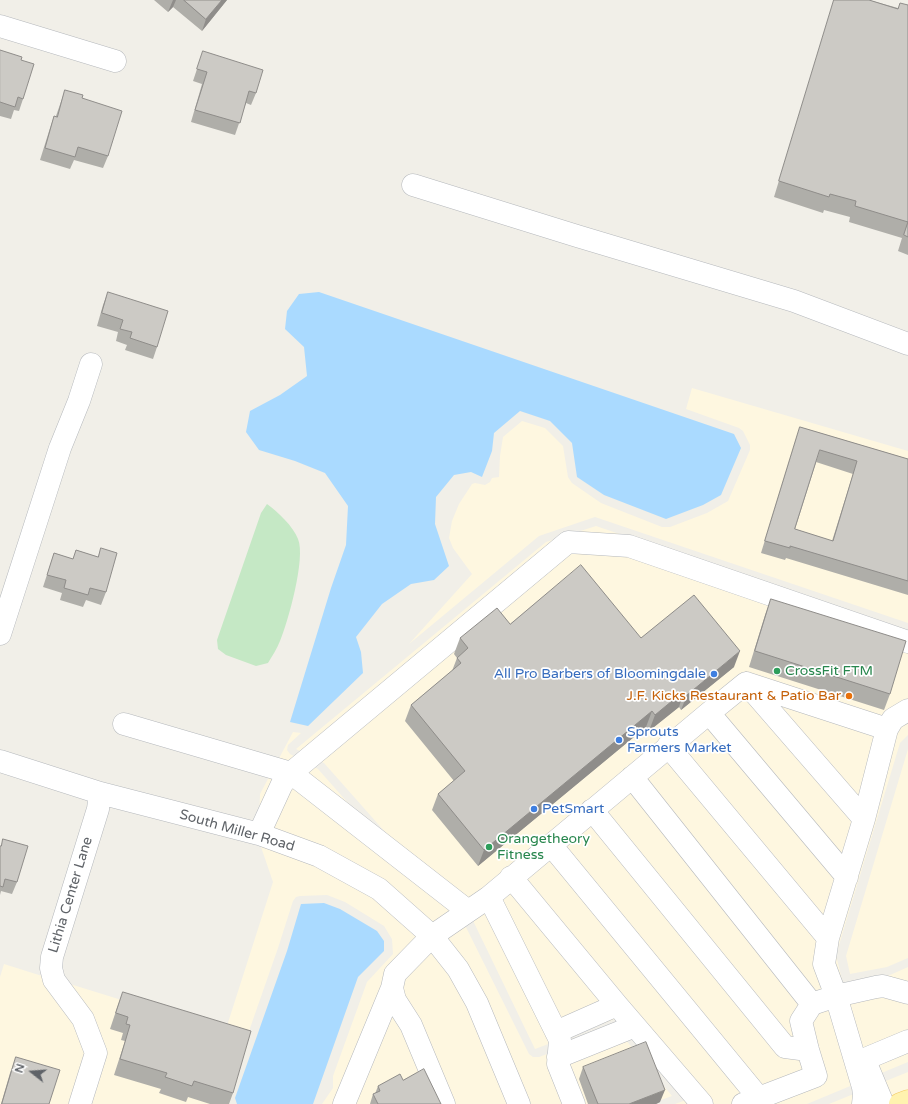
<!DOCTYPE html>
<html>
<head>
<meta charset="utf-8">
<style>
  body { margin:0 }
  #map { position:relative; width:908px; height:1104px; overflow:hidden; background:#f1efe8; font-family:"Varela Round",sans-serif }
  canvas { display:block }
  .north { position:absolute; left:12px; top:1052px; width:40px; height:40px; -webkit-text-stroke:3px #fff; paint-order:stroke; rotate:287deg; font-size:11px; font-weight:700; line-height:16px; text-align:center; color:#5f6368 }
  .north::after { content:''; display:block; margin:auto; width:14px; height:18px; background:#5f6368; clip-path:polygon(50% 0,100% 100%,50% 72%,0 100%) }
</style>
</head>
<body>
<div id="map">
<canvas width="908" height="1104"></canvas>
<div class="north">N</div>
</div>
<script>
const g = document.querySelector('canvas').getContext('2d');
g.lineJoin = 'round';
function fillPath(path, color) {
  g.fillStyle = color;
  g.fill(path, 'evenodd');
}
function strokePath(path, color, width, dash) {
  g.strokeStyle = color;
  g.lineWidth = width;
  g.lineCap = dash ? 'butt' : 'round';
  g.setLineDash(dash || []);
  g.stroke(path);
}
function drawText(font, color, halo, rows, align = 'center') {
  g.font = font + ' "Varela Round",sans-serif';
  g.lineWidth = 3.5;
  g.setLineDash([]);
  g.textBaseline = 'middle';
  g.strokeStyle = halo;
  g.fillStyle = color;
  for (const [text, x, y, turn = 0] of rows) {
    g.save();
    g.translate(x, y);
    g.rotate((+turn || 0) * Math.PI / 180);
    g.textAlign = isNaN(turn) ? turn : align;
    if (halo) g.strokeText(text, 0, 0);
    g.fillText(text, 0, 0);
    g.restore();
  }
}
const commercial = new Path2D(`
  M692,388L908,451V623L595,517L539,536L409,644L472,574L453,548L449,538L452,521L459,504L472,484L475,483L485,485L490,482L492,478L499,477L500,456L503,437L522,421L545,428L563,446L568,477L572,483L601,503L662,527H670L707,513L728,501L750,450V445L743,431L739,428L686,409Z
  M596,526L908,632V735L900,743L836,955L843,984L890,975L908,967V1062L807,1104H675L686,1100L618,1018L535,1049L463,900L409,859L324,763L296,749L546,542Z
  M293,732L301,733L288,745L287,750L290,754L318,769L402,864L455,905L529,1054L533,1057H539L616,1028L672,1096L650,1104H531L487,1000L439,929L259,824L260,794Z
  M908,749V958L887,967L850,974L846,956Z
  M260,844L315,865L372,896L424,942L449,973L468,1006L508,1104H322L333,1088V1076L367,982L393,954L392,939L384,926L345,902L327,895L300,896L296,897L293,901L278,948L226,1097L228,1104H92L107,1056V1050L94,1017L70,984L225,1032L273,882Z
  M4,964L42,976L74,1023L85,1053L69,1104H0V977Z
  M908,1072V1090L874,1104H829Z`);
const green = new Path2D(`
  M267,504C278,512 293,526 298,539C306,558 288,622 280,641C277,649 272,656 268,663L256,666L226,655L218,649L217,640L261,513Z`);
const water = new Path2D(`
  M319,292L734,434L741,448L721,495L703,505L666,519L604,495L577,477L572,443L550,421L520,411L494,433L492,451L482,477L471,472L454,475L436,497L435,524L449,566L434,580L411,584L382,604L356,637L361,652L363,673L308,726L290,722L331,588L346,545L348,506L325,473L295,461L259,450L246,432L250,411L280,395L307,376L304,347L285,329L287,311L299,294Z
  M324,903L340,909L377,931L384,941V951L358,977L313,1104H237L235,1098L287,951L301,904Z`);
const minor = new Path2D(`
  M0,26L115,61
  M413,185L577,236L794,301L908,344
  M0,634L60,448L79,401L91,364
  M746,683L864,819
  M709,713L847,877
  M124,724L291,773L568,542L629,546L908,642
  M887,729L893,719L908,710
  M668,746L828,938
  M0,761L100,793L259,834L319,856L379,889L432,936L458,969L477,1003L519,1104
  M632,777L812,1004
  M592,810L785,1047L808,1050
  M259,834L282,784L291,773L468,911
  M551,845L759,1098
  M511,877L617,1005L702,1104
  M489,897L709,713L746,683L887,729L864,819L828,938L824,964L836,996L863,1087L864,1095L863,1104
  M556,1032L617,1005
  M558,1057L635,1026
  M865,1059L908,1041
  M868,1068L883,1104
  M80,1104L96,1053L83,1019L54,980L51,968L52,957L98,809L100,793
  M344,1104L392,988
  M444,1104L411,1025L395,1000L392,988L395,974L432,936L489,897L560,1040L558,1064L574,1104
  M743,1104L816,1076L808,1050L801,1021L812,1004L836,996L876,987L883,986L908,993`);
const major = new Path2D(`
  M900,1104L908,1101`);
const wall = new Path2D(`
  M154,0H227L202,31L173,7L168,12Z
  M834,0H869L898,8L908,5V255L898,251L902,238L849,222L850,217L824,210L823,213L774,197Z
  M0,50L21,60L23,99L19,111L14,110L11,119L0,116Z
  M203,51L256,93L251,105L246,103L235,135L191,122L202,84L193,81Z
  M65,90L82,98L108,156L103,168L74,160L70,169L40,160L50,128L54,116H56Z
  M108,292L157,347L153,359L125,350L127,345L116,341L118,332L97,326L103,305Z
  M800,427L908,459V595L786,558L785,560L761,553L796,439ZM816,462L853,474L832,541L795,529Z
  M101,548L106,592L101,605L86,600L83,607L60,600L62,593L43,587L54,553L73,559L76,550L98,557Z
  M771,599L890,694L884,710L749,667L765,615Z
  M510,624L641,638L734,667L681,710L679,707L649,731L646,727L478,866L432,810L438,794L454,781L405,721L411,705L452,671L457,658L454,654L460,638Z
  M3,839L17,882L12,894L1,891L0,895V846H1Z
  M123,992L233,1093L229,1104H210L188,1097L186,1102L159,1093L161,1089L114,1075L125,1041L121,1040L123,1033L110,1029L117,1008Z
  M16,1057L49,1104H1L10,1073Z
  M583,1067L660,1102L656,1104H588L579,1079Z
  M403,1080L441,1104H370L373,1094H375L378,1086Z`);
const shadedWall = new Path2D(`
  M173,0H176L173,7L168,12Z
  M222,0H227L202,31L206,19Z
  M740,651L734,667L681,710L687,695Z
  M684,691L679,707L649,731L655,715Z
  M652,711L646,727L478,866L484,850Z
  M665,1090L660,1102L656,1104H629Z`);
const building = new Path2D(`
  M184,0H222L206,19Z
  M834,0H869L898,9L900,3L908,5V222L855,206L856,201L830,194L829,197L779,181Z
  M0,50L22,57L21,60L34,64L23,99L18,97L15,107L0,102Z
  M203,51L263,70L256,93L249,91L240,123L195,110L207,72L197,69Z
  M65,90L83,95L82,98L122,111L108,156L78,147L75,157L45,148L54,116L57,117Z
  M908,222V237L904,235Z
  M108,292L168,311L157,347L130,338L132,332L120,329L123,320L102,313Z
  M800,427L908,459V581L790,546V548L765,541ZM820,450L857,461L833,541L795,529Z
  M101,548L117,553L106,592L90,588L88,595L64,588L66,580L47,575L54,553L73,559L76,550L98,557Z
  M581,565L641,638L694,595L740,651L687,695L684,691L655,715L652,711L484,850L438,794L465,771L411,705L461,663L457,658L468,648L460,638L497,608L510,624Z
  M771,599L906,641L890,694L755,651Z
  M3,839L28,846L17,882L5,879L3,887L0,886V846H1Z
  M123,992L251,1031L233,1093L194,1081L192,1086L165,1077L167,1073L120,1059L130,1025L126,1024L128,1017L116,1013Z
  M646,1042L665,1090L629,1104H598L583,1067Z
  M16,1057L60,1070L49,1104H2Z
  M424,1069L441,1104H378L373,1094L380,1091L378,1086L400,1074L403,1080Z`);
const markers = [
  [777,671,4,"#2e9e5b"],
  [714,674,4,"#3f7fe0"],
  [849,696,4,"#e8710a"],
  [619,740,4,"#3f7fe0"],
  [534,809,4,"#3f7fe0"],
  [489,847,4,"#2e9e5b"]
];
const leisureNames = [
  ["CrossFit FTM",785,671],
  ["Orangetheory",497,839],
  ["Fitness",497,855]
];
const shopNames = [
  ["All Pro Barbers of Bloomingdale",706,674,"right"],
  ["Sprouts",627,732],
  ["Farmers Market",627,748],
  ["PetSmart",542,809]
];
const foodNames = [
  ["J.F. Kicks Restaurant & Patio Bar",841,696]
];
const streetNames = [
  ["South Miller Road",237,831,16],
  ["Lithia Center Lane",71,895,-73]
];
fillPath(commercial, '#fef7e0');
fillPath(green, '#c5e8c5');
fillPath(water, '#aadaff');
strokePath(minor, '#b5b8bc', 23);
strokePath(major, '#f2c960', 23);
strokePath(minor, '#fff', 22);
strokePath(major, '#fff2af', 22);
fillPath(wall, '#afaea9');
fillPath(shadedWall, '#8f8d8a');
fillPath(building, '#cccac5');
strokePath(building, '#8f8d8a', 1);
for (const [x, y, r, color] of markers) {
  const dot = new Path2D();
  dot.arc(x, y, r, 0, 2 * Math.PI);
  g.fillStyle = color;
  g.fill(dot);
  strokePath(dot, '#fff', 1.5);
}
drawText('14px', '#27864d', '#fff', leisureNames, 'left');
drawText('14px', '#366cbe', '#fff', shopNames, 'left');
drawText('14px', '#c56008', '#fff', foodNames, 'right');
drawText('14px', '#5f6368', '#fff', streetNames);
</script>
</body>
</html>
